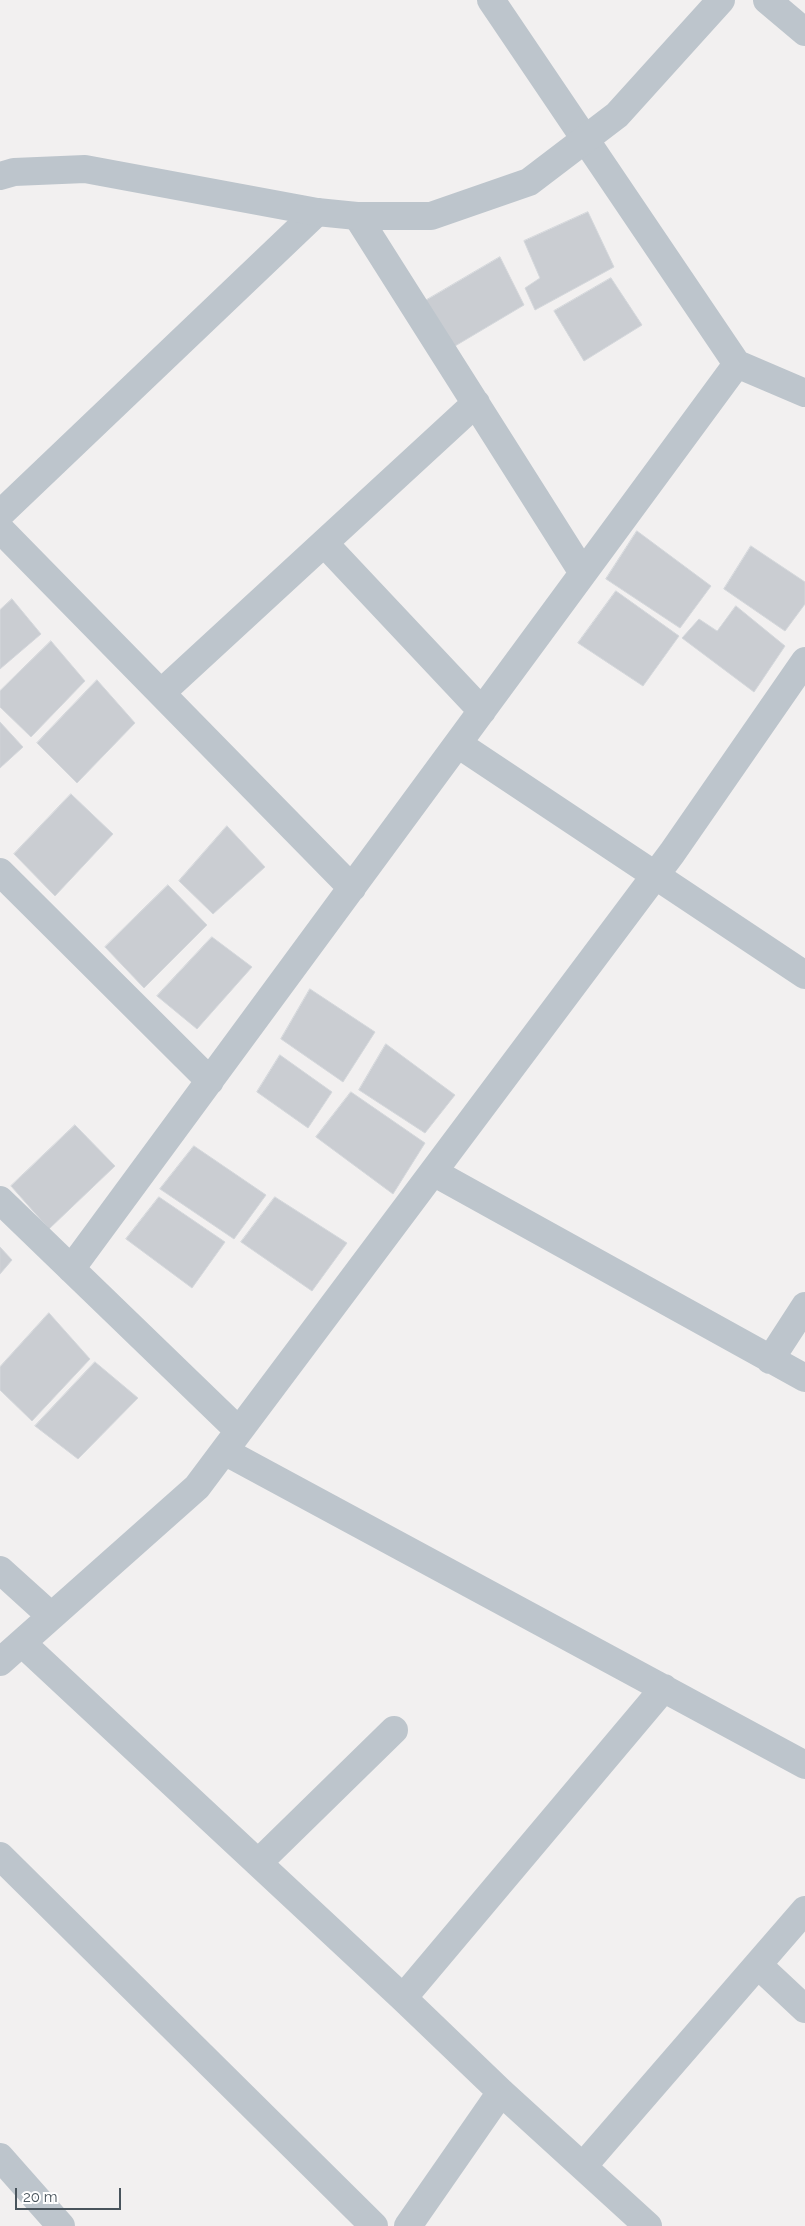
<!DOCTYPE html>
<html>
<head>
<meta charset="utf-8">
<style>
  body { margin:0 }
  #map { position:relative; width:805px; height:2226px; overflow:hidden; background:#f2f0f0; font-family:Raleway,sans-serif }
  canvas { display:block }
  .scale { position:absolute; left:15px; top:2188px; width:106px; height:22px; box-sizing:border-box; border:2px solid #49545c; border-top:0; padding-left:6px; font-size:15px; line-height:18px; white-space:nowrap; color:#49545c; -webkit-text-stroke:4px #fff; paint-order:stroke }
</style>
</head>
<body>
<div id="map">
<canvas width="805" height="2226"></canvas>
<div class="scale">20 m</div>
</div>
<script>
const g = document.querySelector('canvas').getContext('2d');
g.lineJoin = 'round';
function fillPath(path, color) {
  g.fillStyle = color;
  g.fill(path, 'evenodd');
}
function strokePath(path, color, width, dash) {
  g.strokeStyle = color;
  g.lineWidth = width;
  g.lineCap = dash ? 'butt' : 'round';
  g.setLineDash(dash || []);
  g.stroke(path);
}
const building = new Path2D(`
  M588,212L614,267L535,310L525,288L540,278L524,241Z
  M500,257L524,305L450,349L425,301Z
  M611,278L642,325L584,361L554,311Z
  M637,531L711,586L680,628L606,579Z
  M751,546L805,582V604L785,631L724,589Z
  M616,591L679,636L643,686L578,643Z
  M12,599L41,634L0,669V610Z
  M736,606L785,646L754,692L682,638L699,619L717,631Z
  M51,641L85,681L31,737L0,707V691Z
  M97,680L135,723L77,783L37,743Z
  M0,722L23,747L0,768Z
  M71,794L113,834L55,896L14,854Z
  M227,826L265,867L213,914L179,881Z
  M168,885L207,925L144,988L105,947Z
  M212,937L252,967L197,1029L157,996Z
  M310,989L375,1032L343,1082L281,1039Z
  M386,1044L455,1095L425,1133L359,1090Z
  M280,1055L332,1092L308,1128L257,1092Z
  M351,1092L425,1143L393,1194L316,1137Z
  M75,1125L115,1166L49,1229L11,1186Z
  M194,1146L266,1195L234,1239L160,1189Z
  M159,1197L225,1242L192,1288L126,1239Z
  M275,1197L347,1243L312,1291L241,1242Z
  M0,1247L12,1260L0,1274Z
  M49,1313L90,1359L32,1421L0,1390V1367Z
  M95,1362L138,1398L78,1459L35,1426Z`);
const minor = new Path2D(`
  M767,0L805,32
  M357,216L583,573
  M737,364L805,393
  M0,514L317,212
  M0,529L352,888
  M324,543L482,711
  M161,693L476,403
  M458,744L805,975
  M0,872L210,1081
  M433,1172L805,1378
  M0,1200L239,1431
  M71,1269L737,364L491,0
  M770,1360L805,1306
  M224,1451L805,1765
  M0,1570L51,1616
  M22,1643L403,1998L501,2092L648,2226
  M0,1662L197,1487L672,853L805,661
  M0,1856L374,2226
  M258,1863L394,1730
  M758,1965L805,2009
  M403,1998L664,1688
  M0,2157L61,2226
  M584,2165L805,1910
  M408,2226L501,2092`);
const tertiary = new Path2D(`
  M0,176L14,172L85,169L317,212L357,216H431L529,182L617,115L721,0`);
fillPath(building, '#cacdd2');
strokePath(building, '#d4d7db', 1);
strokePath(minor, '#bdc5cc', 28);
strokePath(tertiary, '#bdc5cc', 28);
</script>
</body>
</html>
